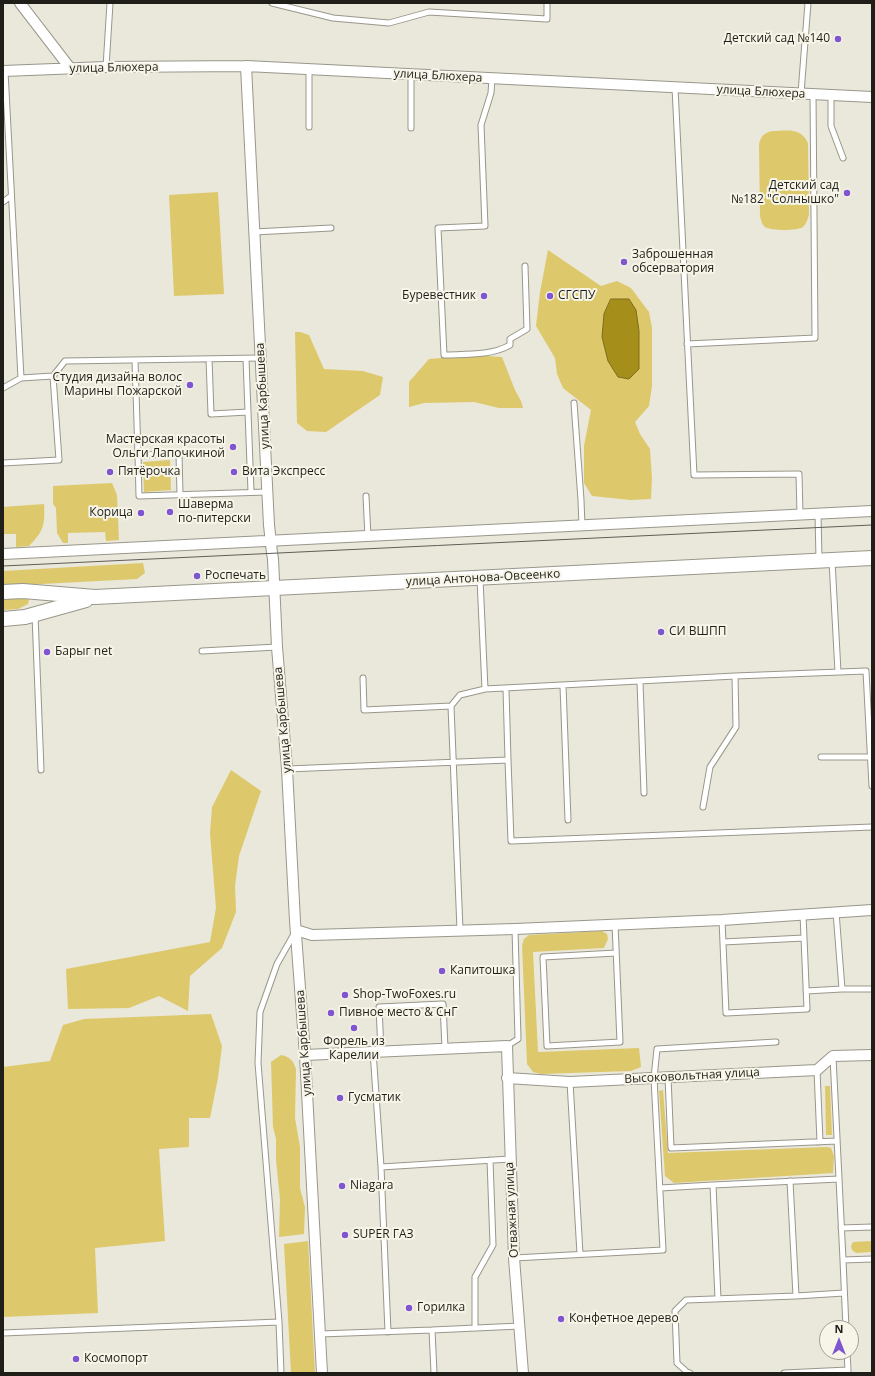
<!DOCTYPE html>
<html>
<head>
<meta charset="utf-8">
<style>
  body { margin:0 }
  #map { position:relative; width:875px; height:1376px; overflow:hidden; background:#eae7db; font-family:"Open Sans",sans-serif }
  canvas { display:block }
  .frame { position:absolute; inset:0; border:4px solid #1f1e19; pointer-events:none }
  .north { position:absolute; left:819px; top:1320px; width:40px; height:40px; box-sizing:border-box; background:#f7f5e8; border:1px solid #a19f95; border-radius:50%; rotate:0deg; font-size:11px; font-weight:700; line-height:16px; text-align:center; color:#1f1e19 }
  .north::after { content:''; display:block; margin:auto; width:14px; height:18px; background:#7f56d0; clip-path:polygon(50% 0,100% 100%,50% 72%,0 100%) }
</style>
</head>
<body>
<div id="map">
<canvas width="875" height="1376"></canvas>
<div class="frame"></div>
<div class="north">N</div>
</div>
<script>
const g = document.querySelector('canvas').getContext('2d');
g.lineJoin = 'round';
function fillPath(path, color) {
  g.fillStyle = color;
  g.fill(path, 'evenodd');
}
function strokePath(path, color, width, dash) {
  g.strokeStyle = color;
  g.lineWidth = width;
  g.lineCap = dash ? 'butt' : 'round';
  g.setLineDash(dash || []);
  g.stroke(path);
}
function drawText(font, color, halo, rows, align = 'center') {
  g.font = font + ' "Open Sans",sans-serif';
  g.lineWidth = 4;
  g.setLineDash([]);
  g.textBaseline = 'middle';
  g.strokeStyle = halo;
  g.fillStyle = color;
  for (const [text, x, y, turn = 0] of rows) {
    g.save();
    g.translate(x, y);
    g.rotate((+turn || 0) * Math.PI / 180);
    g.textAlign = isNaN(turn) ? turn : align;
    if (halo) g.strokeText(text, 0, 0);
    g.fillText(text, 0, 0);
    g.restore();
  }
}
const green = new Path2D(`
  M772,131C788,131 800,127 808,143L809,215C807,220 807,223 803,227C798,231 771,231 765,227C762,225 761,220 760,216L759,144C761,136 764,133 772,131Z
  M218,192L224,294L174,296L169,195Z
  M548,250L601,286L617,281L631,288L649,312L652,328V386L649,406L635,422L640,434L650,449L652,478L651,499L631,500L592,496L584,483V446L591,410L563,388L557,374L555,358L536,326L540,292Z
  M295,332H300L309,335L324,369L363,371L383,377L380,395L326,432L307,431L297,423Z
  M487,356L502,357L515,390L521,401L523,408H499L474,402L424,403L409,407V382L429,359L451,357Z
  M170,460L171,490L144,492L143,462Z
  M112,483L117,495L119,540L106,541L105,532L68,533V543H63L57,533L56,508L53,504V486Z
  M44,504C45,525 44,531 29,546L16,547V534H3V507Z
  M143,563L145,573L137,579L3,586V571Z
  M25,598L29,600L28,604L18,609L3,610V599Z
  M231,770L261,791L239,856L235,886L236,912L222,948L190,976L188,1011L159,996L129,1008L68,1009L66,969L210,942L216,908L210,833L212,807Z
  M602,931L607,934L608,939L604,948L533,952L538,1052L639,1048L641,1067L631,1071L541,1074L533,1072L527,1064L522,945L524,939L529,935Z
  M211,1014L222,1046L218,1078L210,1118H189V1147L159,1149L165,1241L95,1248L98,1313L3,1317V1067L50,1061L63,1025L84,1019Z
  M281,1055C290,1057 293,1060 296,1069L295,1118L300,1147V1188L305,1207L304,1234L279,1237L280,1200L276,1160V1139L273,1127L271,1062Z
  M825,1086H830L832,1135H826Z
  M663,1090L668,1153L827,1147L831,1148L834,1156L833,1173L674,1183L665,1176L659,1091Z
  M308,1241L315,1373H291L284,1244Z
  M872,1241V1252L856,1253L852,1250L851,1246L853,1242Z`);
const water = new Path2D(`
  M611,299H629L636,310L639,331V369L629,379L618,377L608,361L602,337L604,314Z`);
const service = new Path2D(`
  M272,3L333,18L389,23L429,12L547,19V3
  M106,67L110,3
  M492,79L491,93L481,125L485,226L438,228L444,355C466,354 491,356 510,345V339L527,329L525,266
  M675,88L694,475L799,474L800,515
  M801,93L808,3
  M831,95V126L843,158
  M309,127V69
  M411,128V75
  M3,202L11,196
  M254,232L331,228
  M687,344L815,338L813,94
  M209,359L211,414L248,412L246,359
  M135,360L138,455
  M53,376L65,361L261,358
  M3,388L21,378
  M574,403L581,500L582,526
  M248,412L251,492
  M3,463L59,460L53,376L21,378L5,71
  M180,494L179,454L138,455L139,496L267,492
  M366,496L368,537
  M818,514L819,559
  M832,561L838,672
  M480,579L485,689L735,676L866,671L872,786
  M35,615L41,770
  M202,651L277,647
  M363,678L364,710L451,706
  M640,682L644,793
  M563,686L568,820
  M506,689L508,760
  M821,757H870
  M287,769L508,760L511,841L872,827
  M703,807L710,767L736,727L735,676
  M836,912L842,989H872
  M722,920L726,1013L807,1009L803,914
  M615,924L620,1042L547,1046L543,957L616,953
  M460,930L451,706L460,695L485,689
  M723,942L804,938
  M806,991L842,989
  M507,1046L518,1039L515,929
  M373,1051L381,1167L510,1159
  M381,1051L379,1007L443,1004L445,1048
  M833,1057L843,1260
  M817,1070L820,1142
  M668,1077L671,1148L837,1141
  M570,1082L580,1254
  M381,1167L388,1332
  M713,1185L839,1179
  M660,1188L713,1185L718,1299
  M841,1228L872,1227
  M514,1258L663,1250L654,1078L657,1049L776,1042
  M796,1296L844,1293
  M475,1328V1277L493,1245L490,1160
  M846,1328L843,1260L872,1259
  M3,1333L279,1322
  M320,1334L432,1330
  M847,1352L848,1370
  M281,1373L279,1322L258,1063L260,1012L277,964L294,934
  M434,1373L432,1330L520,1326
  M690,1373L687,1372L677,1363L675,1311L686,1300L796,1296L790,1181
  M784,1373L848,1370V1373`);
const minor = new Path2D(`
  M20,3L70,68
  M246,66L269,525L272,553L273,559L277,647L287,769L295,921L305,1055L322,1373
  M3,71L106,67L246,66L872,97
  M3,554L872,511
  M296,930L312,935L515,929L722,920L872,910
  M305,1055L507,1046L514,1258L523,1373
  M507,1078L570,1082L817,1070L833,1056L872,1055`);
const secondary = new Path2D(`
  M3,592L23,591L95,597L872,558
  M3,619L25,617L86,600`);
const tram = new Path2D(`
  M3,566L872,525`);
const markers = [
  [838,39,4,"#7f56d0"],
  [847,193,4,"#7f56d0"],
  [624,262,4,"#7f56d0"],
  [484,296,4,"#7f56d0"],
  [550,296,4,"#7f56d0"],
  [190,385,4,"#7f56d0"],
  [233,447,4,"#7f56d0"],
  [110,472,4,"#7f56d0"],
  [234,472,4,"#7f56d0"],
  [170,512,4,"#7f56d0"],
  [141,513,4,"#7f56d0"],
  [197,576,4,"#7f56d0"],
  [661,632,4,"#7f56d0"],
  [47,652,4,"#7f56d0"],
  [442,971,4,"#7f56d0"],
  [345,995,4,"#7f56d0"],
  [331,1013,4,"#7f56d0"],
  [354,1028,4,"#7f56d0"],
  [340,1098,4,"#7f56d0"],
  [342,1186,4,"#7f56d0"],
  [345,1235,4,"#7f56d0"],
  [409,1308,4,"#7f56d0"],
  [561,1319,4,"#7f56d0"],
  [76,1359,4,"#7f56d0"]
];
const poiNames = [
  ["Детский сад №140",830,39,"right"],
  ["Детский сад",839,186,"right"],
  ["№182 \"Солнышко\"",839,200,"right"],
  ["Заброшенная",632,255],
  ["обсерватория",632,269],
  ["Буревестник",476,296,"right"],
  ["СГСПУ",558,296],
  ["Студия дизайна волос",182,378,"right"],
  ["Марины Пожарской",182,392,"right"],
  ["Мастерская красоты",225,440,"right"],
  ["Ольги Лапочкиной",225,454,"right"],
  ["Пятёрочка",118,472],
  ["Вита Экспресс",242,472],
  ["Шаверма",178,505],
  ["по-питерски",178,519],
  ["Корица",133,513,"right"],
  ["Роспечать",205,576],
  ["СИ ВШПП",669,632],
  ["Барыг net",55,652],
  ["Капитошка",450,971],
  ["Shop-TwoFoxes.ru",353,995],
  ["Пивное место & СнГ",339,1013],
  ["Форель из",354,1042,"center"],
  ["Карелии",354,1056,"center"],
  ["Гусматик",348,1098],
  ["Niagara",350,1186],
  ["SUPER ГАЗ",353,1235],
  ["Горилка",417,1308],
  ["Конфетное дерево",569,1319],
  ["Космопорт",84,1359]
];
const streetNames = [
  ["улица Блюхера",114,68,-1],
  ["улица Блюхера",438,76,3],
  ["улица Блюхера",761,92,3],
  ["улица Карбышева",263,396,-93],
  ["улица Антонова-Овсеенко",483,578,-3],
  ["улица Карбышева",283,720,-95],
  ["улица Карбышева",304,1043,-94],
  ["Высоковольтная улица",692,1076,-3],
  ["Отважная улица",512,1210,-93]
];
fillPath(green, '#ddc96c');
fillPath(water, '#a58f1a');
strokePath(water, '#7d6d1a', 1);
strokePath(service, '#99978b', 7);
strokePath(minor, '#99978b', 12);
strokePath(secondary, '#99978b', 16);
strokePath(service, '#fff', 5);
strokePath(minor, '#fff', 10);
strokePath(secondary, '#fff', 14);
strokePath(tram, '#5f5d56', 1);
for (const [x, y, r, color] of markers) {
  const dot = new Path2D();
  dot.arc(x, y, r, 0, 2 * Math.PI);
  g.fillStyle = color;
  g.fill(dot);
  strokePath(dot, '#f7f5e8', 1.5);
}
drawText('12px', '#1f1e19', '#f7f5e8', poiNames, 'left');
drawText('12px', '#1f1e19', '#f7f5e8', streetNames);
</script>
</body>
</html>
